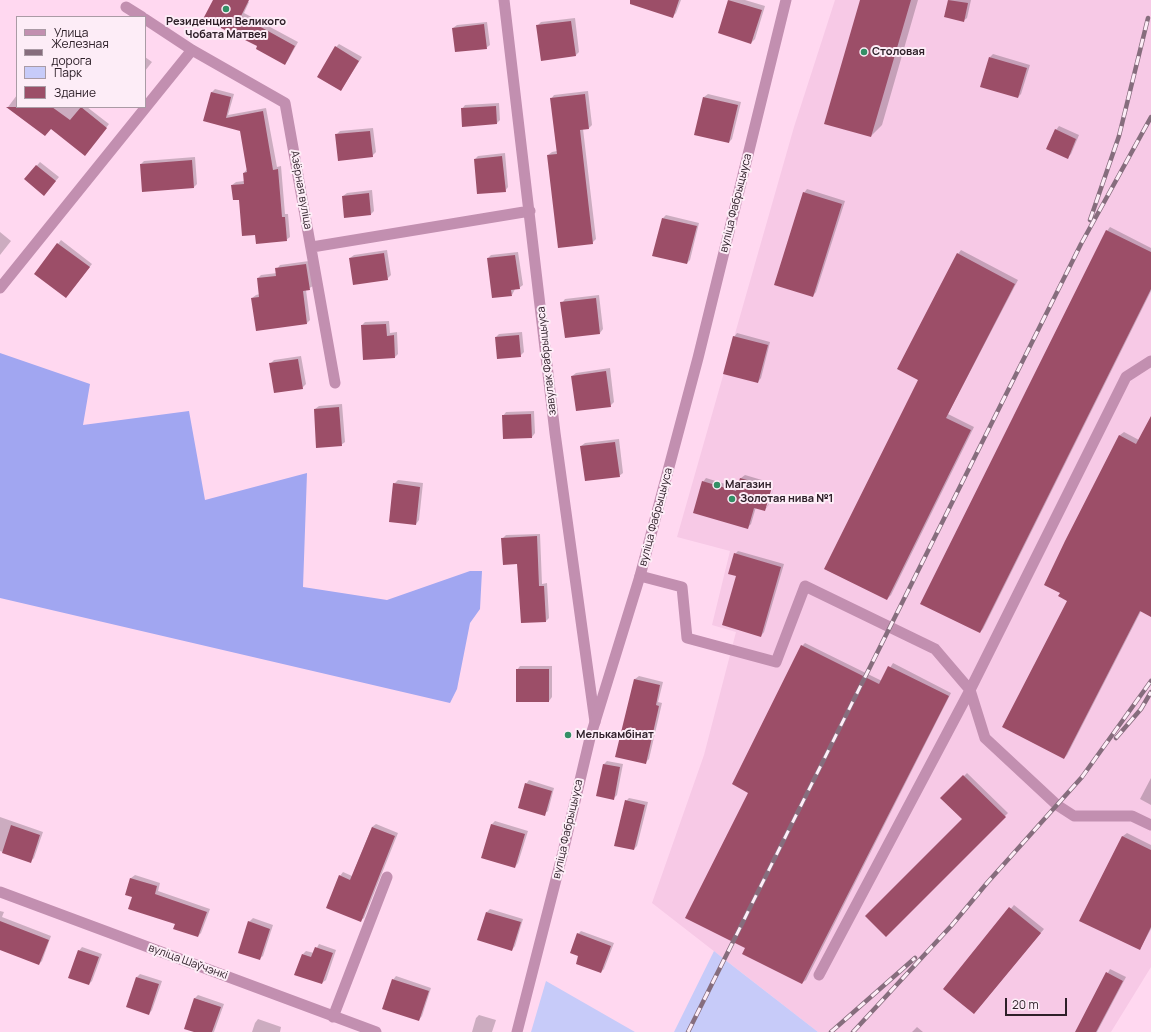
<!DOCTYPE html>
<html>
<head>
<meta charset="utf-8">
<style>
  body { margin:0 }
  #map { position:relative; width:1151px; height:1032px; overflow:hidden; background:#ffd8f0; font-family:Manrope,sans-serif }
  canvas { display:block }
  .legend { position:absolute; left:16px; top:16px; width:130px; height:92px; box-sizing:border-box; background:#fdedf7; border:1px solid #aa9ba5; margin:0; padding:5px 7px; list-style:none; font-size:12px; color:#2e2029 }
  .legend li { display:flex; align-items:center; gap:8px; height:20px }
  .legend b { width:20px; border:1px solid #aa9ba5 }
  .scale { position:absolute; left:1005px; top:998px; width:62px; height:18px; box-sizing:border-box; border:2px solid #2e2029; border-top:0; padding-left:5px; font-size:12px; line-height:14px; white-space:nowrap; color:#2e2029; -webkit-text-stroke:3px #fdedf7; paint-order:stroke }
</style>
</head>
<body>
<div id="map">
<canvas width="1151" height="1032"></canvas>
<ul class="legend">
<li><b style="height:5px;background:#c28fb0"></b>Улица</li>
<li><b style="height:5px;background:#866d7d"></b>Железная дорога</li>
<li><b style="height:11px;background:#c7cbf9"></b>Парк</li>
<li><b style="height:11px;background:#9c4e68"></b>Здание</li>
</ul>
<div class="scale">20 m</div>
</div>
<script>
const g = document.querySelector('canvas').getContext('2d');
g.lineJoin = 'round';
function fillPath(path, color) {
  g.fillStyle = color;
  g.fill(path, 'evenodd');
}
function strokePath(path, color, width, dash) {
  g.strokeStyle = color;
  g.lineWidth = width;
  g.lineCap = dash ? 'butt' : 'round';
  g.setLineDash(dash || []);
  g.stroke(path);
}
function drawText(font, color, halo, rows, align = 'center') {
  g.font = font + ' Manrope,sans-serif';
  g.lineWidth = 4;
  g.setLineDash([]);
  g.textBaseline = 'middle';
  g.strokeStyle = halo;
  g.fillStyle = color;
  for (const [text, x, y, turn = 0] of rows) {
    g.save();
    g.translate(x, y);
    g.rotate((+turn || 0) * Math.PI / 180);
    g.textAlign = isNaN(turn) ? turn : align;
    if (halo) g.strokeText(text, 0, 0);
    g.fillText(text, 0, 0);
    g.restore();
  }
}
const built = new Path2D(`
  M835,0H1151V967L1111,1032H818L652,903L704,755L736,632L712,625L730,551L677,537L794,127Z`);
const green = new Path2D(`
  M714,951L724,959L818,1032H674Z
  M546,981L635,1032H531Z`);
const forest = new Path2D(`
  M0,353L90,384L83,425L189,411L205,500L307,473L303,587L387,600L470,571H482L480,609L470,623L457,689L450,703L0,598Z`);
const shadow = new Path2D(`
  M214,0H245L249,2L244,13L298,42L288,60L285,64L259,46Z
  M643,0H681L676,13L673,16Z
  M729,0H745L765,6L755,39L751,43L719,32Z
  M861,0H918L882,125L871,136Z
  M949,0H971L967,18L963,21L945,16Z
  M575,18L579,52L575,56L537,26L541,22Z
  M487,22L490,45L486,48L453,28L457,25Z
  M339,44L362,57L341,90L336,47Z
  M993,54L1030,65L1021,94L1018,97L990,57Z
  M145,57L152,62L145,71Z
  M215,89L234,94L228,115L266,108L277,167L281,166L285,214H288L290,237L286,240L256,234L232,185L236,182L244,181V173L247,169L241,130L204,120L212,92Z
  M588,91L592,125L589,128L583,129L596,239L592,243L548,155L552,152L557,151L551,99L554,95Z
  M708,94L741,102L732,139L729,142L704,97Z
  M17,95V107H87L109,124L88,151L51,128L45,135L8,107Z
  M499,103L500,120L497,123L462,109L465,105Z
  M1059,126L1079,135L1071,154L1067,158L1056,130Z
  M373,128L376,152L372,156L336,135L340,131Z
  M505,153L508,187L505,191L475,159L478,156Z
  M195,157L197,184L194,187L141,164L144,161Z
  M40,162L59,177L47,191L25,179Z
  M807,189L845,201L816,292L813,296L804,193Z
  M372,190L374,211L371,214L343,196L347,193Z
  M666,215L699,223L690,260L687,263L663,218Z
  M1110,227L1151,248V291L983,629L980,632L1107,231Z
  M0,232L11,241L0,255Z
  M61,240L92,264L66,297L58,244Z
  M387,250L391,275L387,279L350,258L354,255Z
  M961,250L1018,280L948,414L974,427L891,595L887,599L920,379L958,254Z
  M518,252L523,285L519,288L515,289L512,295L488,258L491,255Z
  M309,261L313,286L306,290L310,320L307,323L252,298L256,295L260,294L258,278L261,275L277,273V269L280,265Z
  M599,295L603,329L600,333L562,303L565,299Z
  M389,321L390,333L397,332L398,354L395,357L362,325L365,322Z
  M522,332L524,352L520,356L496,337L499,334Z
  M737,333L770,342L761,378L758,382L734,337Z
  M301,356L306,384L302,388L270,364L274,360Z
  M610,368L614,402L610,406L572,376L576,373Z
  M342,404L345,442L341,445L315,409L319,406Z
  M534,411L535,433L532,437L503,416L506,412Z
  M1151,418V616L1141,611L1067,755L1064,758L1068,600L1061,593L1045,585L1120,435L1124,432L1139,440Z
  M619,439L623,473L619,476L581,446L585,443Z
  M745,475L772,483L765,507H767L775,484L768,506L764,510L756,507L751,524L747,528L703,482L706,478L738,488L741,478Z
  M398,480L423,483L419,520L416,524L394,484Z
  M540,534L542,584L547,583L549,618L546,621L518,563L502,539L506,535Z
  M738,551L784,564L764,632L761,636L737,575L735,554Z
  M805,643L882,681L893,663L951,693L806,980L802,983L749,792L802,646Z
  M520,666H552V697L549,701L517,670Z
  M639,676L663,682L658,702L662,703L649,759L645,763L635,679Z
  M607,761L623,764L617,795L613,799L604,764Z
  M967,773L1008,813L886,935L963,819L942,798Z
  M1151,778V805L1140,799Z
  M529,780L554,788L548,811L544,814L526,784Z
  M629,798L648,802L637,846L634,849L626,801Z
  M0,817L43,832L34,858L30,862L0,851Z
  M495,821L528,831L518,863L515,867L482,857L492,824Z
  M376,824L398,833L364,918L360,921L340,876L343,872L352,876L372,827Z
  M1127,833L1151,845V929L1140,949L1080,920L1123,836Z
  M135,875L160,883L158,891L210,909L201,933L198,936L133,896L126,894L131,878Z
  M1014,905L1044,929L977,1010L944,989Z
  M490,909L523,919L515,946L512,950L487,912Z
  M0,911L4,912L2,917L51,936L42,961L39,964L0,949Z
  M253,918L273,925L263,956L259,959L249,922Z
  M581,931L614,943L604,969L601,972L580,955L578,934Z
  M319,944L336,950L326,980L322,983L303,954L306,951L314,953Z
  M82,947L102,954L92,981L89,984L79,951Z
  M1110,969L1126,977L1097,1032H1076Z
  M140,974L162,981L152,1010L149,1014L137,977Z
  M396,976L431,988L422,1016L419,1020L393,980Z
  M198,995L224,1004L214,1032H197L195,998Z
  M479,1015L496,1020L492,1032H472L476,1018Z
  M258,1019L281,1027L280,1032H252L255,1023Z
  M917,1027L923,1032H912Z`);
const building = new Path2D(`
  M213,0H249L241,16L295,46L285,65L256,49L257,46L203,19Z
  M630,0H679L673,18L630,4Z
  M728,0L762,10L751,44L718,33Z
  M860,0H911L871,137L824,124Z
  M948,0L968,3L964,22L944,17Z
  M571,21L576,56L541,61L536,25Z
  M484,24L487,49L455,52L452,28Z
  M335,46L359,61L341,91L317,77Z
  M989,57L1027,68L1018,98L980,87Z
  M211,92L231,97L226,118L263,111L273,170L278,169L282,217H285L287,241L256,244L255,235L242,236L239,200H233L231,185L244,184L243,173L247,172L240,131L203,121Z
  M585,94L589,129L580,130L593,244L558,248L547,155L557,154L550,98Z
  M703,97L738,105L729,143L694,135Z
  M496,106L497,124L462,127L461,108Z
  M6,107H52L70,120L81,107L107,128L85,156L51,129L45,136Z
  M1055,129L1076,139L1068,159L1046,149Z
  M370,131L373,157L338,161L335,134Z
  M502,156L506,192L477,194L474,159Z
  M192,160L194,188L142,192L140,164Z
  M36,165L56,181L44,196L24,179Z
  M803,192L842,204L813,297L774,285Z
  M369,193L371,215L344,218L342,196Z
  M662,218L697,226L687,264L652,256Z
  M1106,230L1151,252V289L980,633L920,604Z
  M57,243L90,267L66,298L34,274Z
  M384,253L388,280L353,285L349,258Z
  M957,253L1015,284L946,418L971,430L887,600L824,569L918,380L897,369Z
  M515,255L520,289L511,290L512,296L492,298L487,258Z
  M306,264L310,290L303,291L307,324L256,331L251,298L259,297L257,278L276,276L275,268Z
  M596,298L600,334L565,338L560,302Z
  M386,324L387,336L394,335L395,358L363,360L361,325Z
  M519,335L521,357L497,359L495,337Z
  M733,336L768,345L758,383L723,374Z
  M298,359L303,389L274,393L269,363Z
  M606,371L611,407L576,411L571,376Z
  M339,407L342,446L316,448L314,409Z
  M531,414L532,438L503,439L502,415Z
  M1151,416V617L1140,611L1064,759L1002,727L1067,601L1058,596L1060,593L1044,585L1065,541L1119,435L1136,444Z
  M615,442L620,477L585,481L580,446Z
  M740,478L772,487L765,511L754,508L748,529L693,513L702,481L736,491Z
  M393,483L420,487L416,525L389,522Z
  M537,536L539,586H544L546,622L521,623L517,564L503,565L501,538Z
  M734,553L781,567L761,637L722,625L736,576L728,574Z
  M801,645L879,684L888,666L949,696L802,984L742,954L745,948L685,918L748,793L732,784Z
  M516,669H549V702H516Z
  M634,679L660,685L656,705L659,706L646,764L615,757Z
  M603,764L620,767L614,800L596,796Z
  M963,775L1006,817L886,937L865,916L962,819L940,798Z
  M525,783L552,791L545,816L518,808Z
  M625,800L645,805L634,850L614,846Z
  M491,824L525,834L515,868L481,858Z
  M11,825L40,835L31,863L2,853Z
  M372,827L395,836L361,922L326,908L339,875L350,880Z
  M1122,836L1151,850V927L1140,950L1079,921Z
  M130,878L157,886L155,894L207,912L198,937L173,929L175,924L128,909L132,897L125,895Z
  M1009,907L1041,933L974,1014L943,989Z
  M486,912L521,922L512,951L477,940Z
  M0,921L49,940L39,965L0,950Z
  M248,921L270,929L260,960L238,953Z
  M577,933L611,946L601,973L576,964L578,956L570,953Z
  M315,947L333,953L322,984L294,975L302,954L311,957Z
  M78,950L99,957L89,985L68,978Z
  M1106,972L1123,981L1096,1032H1075Z
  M136,977L159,984L149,1015L126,1007Z
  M392,979L429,991L419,1021L382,1009Z
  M194,998L221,1007L212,1032H194L184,1029Z`);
const service = new Path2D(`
  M640,576L682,587L687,638L776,662L805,586L935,649L970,690L985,738L1057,805L1074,816H1132L1151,825
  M819,975L970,690L1126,377L1151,361
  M333,1017L387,877`);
const minor = new Path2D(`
  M504,0L555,433L595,722
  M126,7L142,17
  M145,19L192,50L285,103L335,383
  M312,247L530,211
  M0,288L192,50
  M0,892L376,1032`);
const tertiary = new Path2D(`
  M517,1032L563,852L590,738L640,576L698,358L786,0`);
const rail = new Path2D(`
  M1090,220L1119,136L1148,18
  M1116,738L1141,709L1151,692
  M688,1032L1081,244L1151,117
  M831,1032L915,958
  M853,1032L952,925L987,883L1082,777L1151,681`);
const markers = [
  [226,9,4,"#348f66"],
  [864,52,4,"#348f66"],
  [717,485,4,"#348f66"],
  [732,499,4,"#348f66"],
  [568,735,4,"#348f66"]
];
const poiNames = [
  ["Резиденция Великого",226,22,"center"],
  ["Чобата Матвея",226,35,"center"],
  ["Столовая",872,52],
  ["Магазин",725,485],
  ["Золотая нива №1",740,499],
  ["Мелькамбінат",576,735]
];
const streetNames = [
  ["Азёрная вуліца",301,190,80],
  ["вуліца Фабрыцыуса",736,203,-76],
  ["завулак Фабрыцыуса",547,361,-96],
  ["вуліца Фабрыцыуса",656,517,-75],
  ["вуліца Фабрыцыуса",568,829,-77],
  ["вуліца Шаўчэнкі",188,962,20]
];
fillPath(built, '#f7c9e6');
fillPath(green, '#c7cbf9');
fillPath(forest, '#a1a6f1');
fillPath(shadow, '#0003');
fillPath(building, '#9c4e68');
strokePath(service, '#c28fb0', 11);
strokePath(minor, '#c28fb0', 11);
strokePath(tertiary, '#c28fb0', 11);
strokePath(rail, '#866d7d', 4.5);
strokePath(rail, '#fdedf7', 3, [9]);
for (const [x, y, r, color] of markers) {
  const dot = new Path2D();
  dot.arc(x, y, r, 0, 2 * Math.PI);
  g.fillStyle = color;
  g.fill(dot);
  strokePath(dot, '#fdedf7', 1.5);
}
drawText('bold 11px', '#2e2029', '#fdedf7', poiNames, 'left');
drawText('11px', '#2e2029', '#fdedf7', streetNames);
</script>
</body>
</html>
